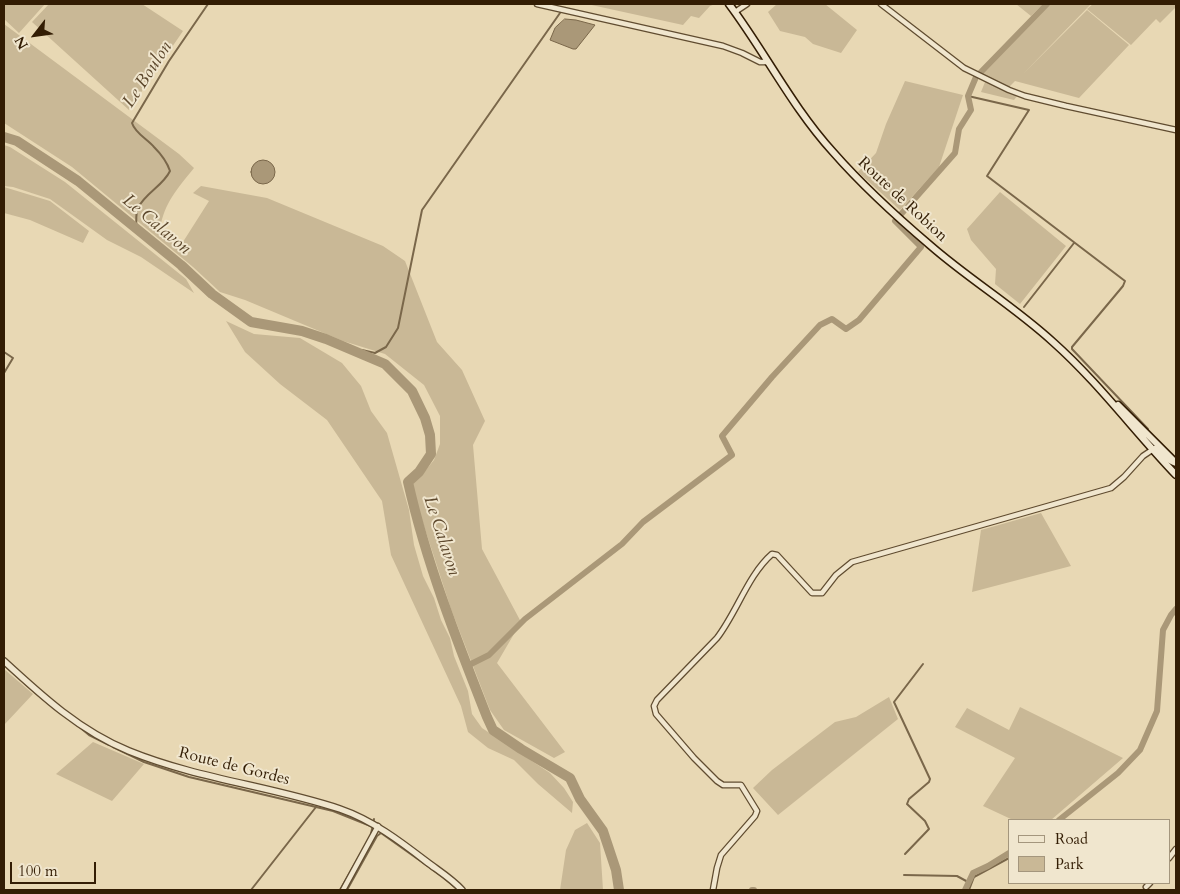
<!DOCTYPE html>
<html>
<head>
<meta charset="utf-8">
<style>
  body { margin:0 }
  #map { position:relative; width:1180px; height:894px; overflow:hidden; background:#e8d8b4; font-family:Cardo,serif }
  canvas { display:block }
  .frame { position:absolute; inset:0; border:5px solid #331d04; pointer-events:none }
  .legend { position:absolute; left:1008px; top:819px; width:162px; height:65px; box-sizing:border-box; background:#f0e6ce; border:1px solid #a4967d; margin:0; padding:6px 9px; list-style:none; font-size:15px; color:#331d04 }
  .legend li { display:flex; align-items:center; gap:10px; height:25px }
  .legend b { width:25px; border:1px solid #a4967d }
  .north { position:absolute; left:10px; top:10px; width:50px; height:50px; -webkit-text-stroke:4px #f0e6ce; paint-order:stroke; rotate:240deg; font-size:14px; font-weight:700; line-height:20px; text-align:center; color:#331d04 }
  .north::after { content:''; display:block; margin:auto; width:18px; height:22px; background:#331d04; clip-path:polygon(50% 0,100% 100%,50% 72%,0 100%) }
  .scale { position:absolute; left:10px; top:862px; width:86px; height:22px; box-sizing:border-box; border:2px solid #331d04; border-top:0; padding-left:6px; font-size:15px; line-height:18px; white-space:nowrap; color:#331d04; -webkit-text-stroke:4px #f0e6ce; paint-order:stroke }
</style>
</head>
<body>
<div id="map">
<canvas width="1180" height="894"></canvas>
<div class="frame"></div>
<ul class="legend">
<li><b style="height:6px;background:#f0e6ce"></b>Road</li>
<li><b style="height:14px;background:#c9b896"></b>Park</li>
</ul>
<div class="north">N</div>
<div class="scale">100 m</div>
</div>
<script>
const g = document.querySelector('canvas').getContext('2d');
g.lineJoin = 'round';
function fillPath(path, color) {
  g.fillStyle = color;
  g.fill(path, 'evenodd');
}
function strokePath(path, color, width, dash) {
  g.strokeStyle = color;
  g.lineWidth = width;
  g.lineCap = dash ? 'butt' : 'round';
  g.setLineDash(dash || []);
  g.stroke(path);
}
function drawText(font, color, halo, rows, align = 'center') {
  g.font = font + ' Cardo,serif';
  g.lineWidth = 4;
  g.setLineDash([]);
  g.textBaseline = 'middle';
  g.strokeStyle = halo;
  g.fillStyle = color;
  for (const [text, x, y, turn = 0] of rows) {
    g.save();
    g.translate(x, y);
    g.rotate((+turn || 0) * Math.PI / 180);
    g.textAlign = isNaN(turn) ? turn : align;
    if (halo) g.strokeText(text, 0, 0);
    g.fillText(text, 0, 0);
    g.restore();
  }
}
const green = new Path2D(`
  M4,4H45L19,33L4,19Z
  M49,4H142L183,31L129,110L32,22Z
  M587,4H715L710,6L699,18L691,16L683,25Z
  M777,4H825L857,30L841,53L813,44L805,37L780,31L768,12Z
  M1016,4H1043L1031,16Z
  M1049,4H1091L1023,74L1087,10L1129,45L1079,98L1015,81L1009,87L982,74Z
  M1093,4H1176V7L1160,23L1156,19L1131,45L1087,9Z
  M4,24L179,154L194,168C178,188 164,203 160,229L181,245L209,201L193,193L201,186L267,198L383,246L405,261L437,342L462,370L485,421L473,445L482,549L521,622L497,663L565,752L554,758L504,730L490,710L451,609L410,483L421,476L434,460L440,444V416L424,385L385,354L343,341L245,300L220,292L193,267L72,167L4,123Z
  M905,81L963,95L939,167L900,210L858,172L876,153L886,124Z
  M985,82L990,83L1017,96L1014,100L981,92Z
  M4,145L10,147L65,182L186,279L194,293L141,257L107,240L50,199L13,187L4,186Z
  M4,187L50,201L89,231L83,243L30,220L4,213Z
  M1000,192L1066,246L1020,304L995,284L996,269L971,240L967,229Z
  M226,321L254,334L300,338L342,363L361,386L371,411L387,433L409,510L414,545L423,576L434,598L441,620L450,638L454,656L468,691L472,714L482,728L550,773L564,788L573,802L572,813L538,784L514,760L488,748L468,732L461,706L391,555L382,501L327,420L280,384L245,352Z
  M1041,513L1071,566L972,592L981,530Z
  M4,669L33,694L4,725Z
  M889,697L898,719L778,815L753,788L772,770L835,722L856,717Z
  M1020,707L1123,758L1051,820H1013L983,806L1015,758L955,727L967,708L1009,730Z
  M93,742L144,764L112,801L56,774Z
  M587,823L600,843L603,890H560L566,850L575,830Z`);
const water = new Path2D(`
  M565,19L576,20L595,25L576,49H573L550,40L555,28Z
  M251 172a12 12 0 1 1 24 0a12 12 0 1 1-24 0Z`);
const stream = new Path2D(`
  M968,96L1029,110L987,176L1125,281L1123,286L1072,347V349L1148,429
  M136,229C137,223 135,214 138,208C145,193 163,186 170,171C167,162 161,154 154,147C147,139 135,133 132,123L169,61L208,4
  M1024,307L1074,243
  M4,352L13,358L4,373
  M357,353L362,350L375,353L386,347L398,328L422,210L560,13
  M4,665L39,696
  M77,725L89,735L109,745
  M113,747L144,762L189,777L333,811L373,827
  M371,834L374,819
  M905,854L929,829L925,821L907,804L909,799L929,782L930,779L894,702L923,664
  M904,875L957,876L968,882
  M251,890L316,807
  M340,890L361,853
  M347,890L377,836L381,833L443,877L458,890
  M969,890L974,877L1009,858`);
const canal = new Path2D(`
  M979,74L1047,4
  M467,666L489,655L525,619L622,544L643,522L732,455L722,436L772,377L820,325L832,319L846,329L859,320L921,247L895,221L955,153L959,129L971,110L968,96L976,77
  M1059,820L1118,773L1140,750L1157,711L1163,630L1171,615L1176,609
  M752,890H754
  M965,890L973,873L988,866L1009,853`);
const river = new Path2D(`
  M4,137L17,141L78,181L181,265L212,294L251,322L302,331L326,339L385,364L412,391L425,418L430,435L431,454L419,472L408,482C426,562 457,641 487,717L493,730L521,749L570,778L580,799L603,831L616,870L619,890`);
const minor = new Path2D(`
  M537,4L723,46L742,53L760,62H768
  M881,4L964,68L1009,90L1025,96L1066,106L1176,130
  M735,12L747,4
  M1169,858L1176,849
  M1146,887L1150,883
  M343,890L378,826
  M713,890L717,868L721,855L755,816L757,811L741,785H723L717,781L694,758L656,714L654,706L657,700L717,638C737,612 748,575 772,554L777,555L812,593H822L836,575L852,562L1111,488L1124,477L1143,456L1155,448L1168,460L1174,463`);
const tertiary = new Path2D(`
  M4,661C42,696 80,731 129,751C198,779 271,786 340,809C372,820 400,841 427,862C439,871 452,879 462,890`);
const secondary = new Path2D(`
  M729,4C765,52 792,107 833,152C861,184 898,218 931,246C970,280 1015,307 1053,342C1098,382 1134,431 1176,475
  M1118,405L1176,463`);
const streetNames = [
  ["Route de Robion",902,200,43],
  ["Route de Gordes",234,767,14]
];
const waterNames = [
  ["Le Boulon",148,75,-57],
  ["Le Calavon",156,225,40],
  ["Le Calavon",441,536,72]
];
fillPath(green, '#c9b896');
fillPath(water, '#aa9878');
strokePath(water, '#7a674a', 1);
strokePath(stream, '#7a674a', 2);
strokePath(canal, '#aa9878', 6);
strokePath(river, '#aa9878', 10);
strokePath(minor, '#604c30', 7);
strokePath(tertiary, '#604c30', 8);
strokePath(secondary, '#331d04', 9);
strokePath(minor, '#f0e6ce', 4.5);
strokePath(tertiary, '#f0e6ce', 5.5);
strokePath(secondary, '#f0e6ce', 6);
drawText('16px', '#331d04', '#f0e6ce', streetNames);
drawText('italic 18px', '#5d482d', '#f0e6ce', waterNames);
</script>
</body>
</html>
